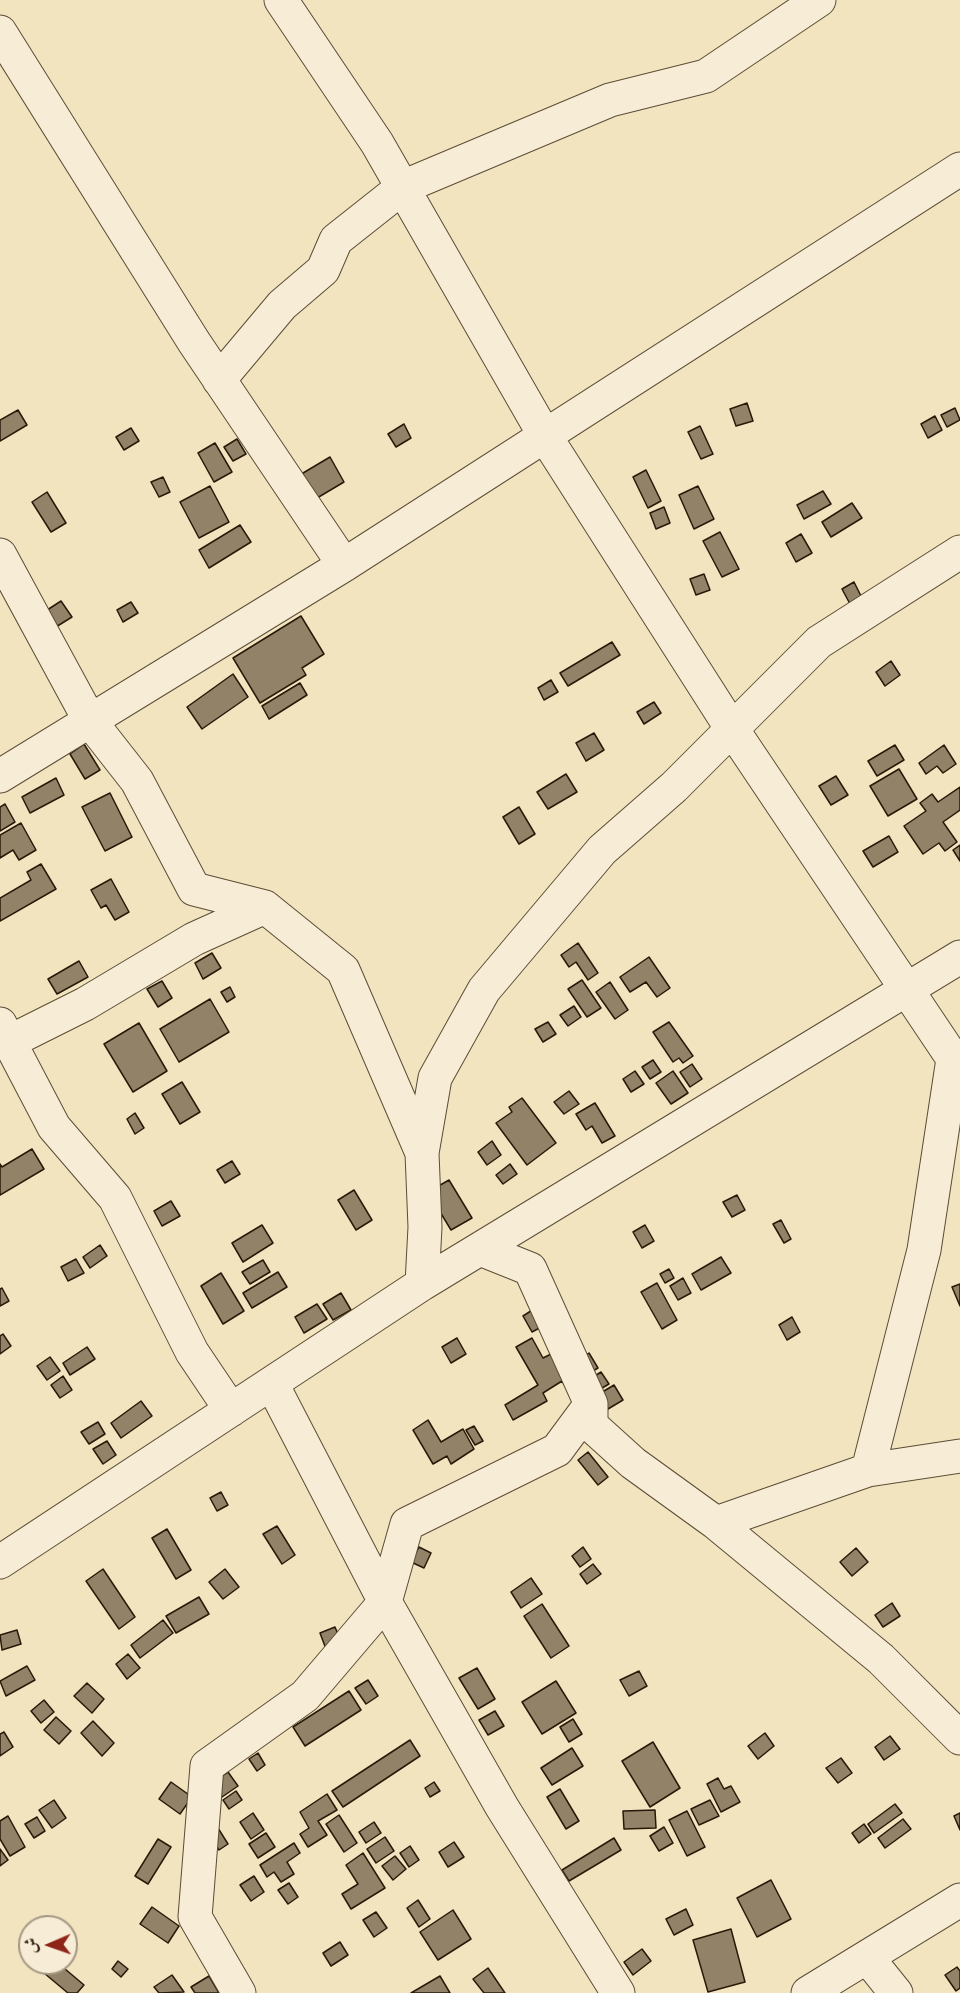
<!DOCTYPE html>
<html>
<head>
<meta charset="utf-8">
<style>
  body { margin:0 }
  #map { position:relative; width:960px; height:1993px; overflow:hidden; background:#f3e4c0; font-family:"IM FELL English",Amiri,serif }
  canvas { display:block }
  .north { position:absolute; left:18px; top:1915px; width:60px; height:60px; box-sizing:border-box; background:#f7edd6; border:2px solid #a49884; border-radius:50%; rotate:268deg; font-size:16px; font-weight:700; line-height:24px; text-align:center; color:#281908 }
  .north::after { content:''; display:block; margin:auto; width:21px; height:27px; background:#8f2418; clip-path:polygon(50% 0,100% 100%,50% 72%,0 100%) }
</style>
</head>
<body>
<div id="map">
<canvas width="960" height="1993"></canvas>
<div class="north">ش</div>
</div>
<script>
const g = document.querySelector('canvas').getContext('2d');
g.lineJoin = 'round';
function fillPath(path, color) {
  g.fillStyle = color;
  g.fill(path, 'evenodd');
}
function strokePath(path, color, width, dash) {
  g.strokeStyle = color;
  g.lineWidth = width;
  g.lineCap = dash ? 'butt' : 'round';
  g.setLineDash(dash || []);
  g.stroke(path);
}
const building = new Path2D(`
  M747,403L753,421L736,426L730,409Z
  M955,408L960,420L947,427L941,415Z
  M18,410L27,425L0,441V420Z
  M935,416L942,430L928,438L921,424Z
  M404,424L411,438L396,447L388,434Z
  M700,426L713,454L701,459L688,432Z
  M131,428L139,441L124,450L116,437Z
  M237,439L246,454L233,461L224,447Z
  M215,443L232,472L214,482L198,453Z
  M330,457L344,482L312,501L298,476Z
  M646,470L661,501L648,508L633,477Z
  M163,477L170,492L159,497L151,482Z
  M210,486L229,522L199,538L180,502Z
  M698,486L714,519L694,529L679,495Z
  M823,491L831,504L804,519L797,505Z
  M47,492L66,523L51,532L32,502Z
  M852,503L862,518L831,537L822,522Z
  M664,507L670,523L656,529L650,513Z
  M240,525L251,542L209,568L199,550Z
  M720,532L739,569L722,577L703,541Z
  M801,534L812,553L796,562L786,543Z
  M704,574L710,590L696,595L690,579Z
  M854,582L862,598L850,604L842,589Z
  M61,601L72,617L51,630L41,614Z
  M131,602L138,613L123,622L117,610Z
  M301,616L324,654L302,668L306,675L260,703L233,658Z
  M612,642L620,655L568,686L560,673Z
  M891,661L900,675L885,686L876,672Z
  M233,674L248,697L202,729L187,707Z
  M551,680L558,692L544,700L538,688Z
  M300,683L307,695L269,719L262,706Z
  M654,702L661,713L644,724L637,712Z
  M594,733L604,750L586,761L576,743Z
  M84,744L100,770L85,779L70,754Z
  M895,745L904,760L877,776L868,761Z
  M944,745L956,764L943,773L937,766L926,774L919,763Z
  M899,769L917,799L888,816L870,786Z
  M566,774L577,792L548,809L537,792Z
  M836,776L848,795L831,805L819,786Z
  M56,778L64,795L30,813L22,797Z
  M960,787V810L943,822L957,842L945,851L939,843L923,854L904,826L926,811L920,803L932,794L938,802Z
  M110,793L132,837L105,851L82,807Z
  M5,804L15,822L0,831V807Z
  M519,807L535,834L519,844L503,817Z
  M21,823L36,850L19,860L13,850L0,858V835Z
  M889,836L898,852L873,867L863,851Z
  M960,845V861L953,850Z
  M41,864L56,889L0,921V898L31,880L27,872Z
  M111,879L129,912L115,920L106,905L101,908L91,890Z
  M578,943L598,973L588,980L576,962L569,967L561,955Z
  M212,953L221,968L203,979L195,963Z
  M649,957L670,988L657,997L646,982L630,992L620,977Z
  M79,961L88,977L57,994L48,979Z
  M582,980L601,1008L587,1017L568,989Z
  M162,981L172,998L158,1007L147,989Z
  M610,982L628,1010L615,1019L596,992Z
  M230,987L235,997L227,1002L221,992Z
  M210,999L229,1032L179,1062L160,1029Z
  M574,1006L581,1017L568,1026L560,1015Z
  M548,1022L556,1034L543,1042L535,1029Z
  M669,1022L693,1056L683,1063L679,1058L673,1062L653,1032Z
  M139,1023L167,1071L133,1092L104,1044Z
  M653,1060L661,1072L650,1079L642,1067Z
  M692,1064L702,1079L690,1087L680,1072Z
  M635,1071L644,1084L631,1092L623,1079Z
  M673,1071L688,1093L671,1104L656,1083Z
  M182,1082L200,1112L180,1124L162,1094Z
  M569,1091L579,1104L564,1114L554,1102Z
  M522,1098L556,1143L527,1165L496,1123L512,1112L509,1107Z
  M595,1103L615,1136L602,1143L592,1126L586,1130L576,1114Z
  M135,1113L144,1128L135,1134L127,1119Z
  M492,1141L501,1155L487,1165L478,1152Z
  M32,1149L44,1169L0,1195V1164L2,1167Z
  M232,1161L240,1174L225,1183L217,1170Z
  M510,1164L517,1174L503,1184L496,1175Z
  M449,1180L472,1218L451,1230L428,1192Z
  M354,1190L372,1220L356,1230L338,1200Z
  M737,1195L745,1210L732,1217L723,1202Z
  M171,1201L180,1216L162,1226L154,1211Z
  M781,1220L791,1239L784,1243L773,1224Z
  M262,1225L273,1243L243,1262L232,1243Z
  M645,1225L654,1241L642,1248L633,1232Z
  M100,1245L107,1256L90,1268L83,1257Z
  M721,1257L731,1273L701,1290L692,1274Z
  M76,1259L84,1273L68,1281L61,1267Z
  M263,1260L270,1272L250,1284L242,1272Z
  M669,1269L674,1278L665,1283L660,1274Z
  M278,1272L287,1287L252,1308L243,1293Z
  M221,1273L244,1311L223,1324L201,1286Z
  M683,1278L691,1293L678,1300L670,1286Z
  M657,1283L677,1320L662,1329L641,1292Z
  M960,1284V1306L952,1287Z
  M2,1288L9,1301L0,1306V1289Z
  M341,1293L351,1310L333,1320L323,1304Z
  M317,1304L327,1319L304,1333L295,1317Z
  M537,1307L547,1324L532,1332L523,1316Z
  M792,1317L800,1332L787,1340L779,1325Z
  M3,1334L11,1346L0,1354V1336Z
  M457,1338L466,1354L451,1363L442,1347Z
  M532,1338L543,1358L561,1349L567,1389L562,1381L543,1393L547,1401L513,1420L505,1405L538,1385L516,1347Z
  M87,1347L95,1359L70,1375L63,1363Z
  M589,1353L598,1368L586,1375L577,1361Z
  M50,1357L60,1371L47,1380L37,1366Z
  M601,1372L609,1384L597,1391L590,1379Z
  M63,1376L72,1390L60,1398L51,1385Z
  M614,1385L623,1400L608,1409L599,1394Z
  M141,1401L152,1416L121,1438L111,1423Z
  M428,1420L441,1442L463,1429L474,1449L451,1464L447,1456L433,1464L413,1430Z
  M98,1422L105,1434L89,1444L81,1432Z
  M474,1426L483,1441L475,1445L466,1430Z
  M107,1441L116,1455L103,1464L93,1449Z
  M588,1452L608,1477L598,1485L578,1460Z
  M221,1492L228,1505L217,1511L210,1498Z
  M277,1526L295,1555L282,1564L263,1534Z
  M167,1529L191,1570L176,1579L152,1538Z
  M419,1547L431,1553L424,1568L411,1562Z
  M583,1547L591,1559L580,1567L572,1556Z
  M856,1548L868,1562L852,1576L840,1562Z
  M593,1564L601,1574L587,1584L580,1574Z
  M103,1569L135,1617L119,1629L86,1581Z
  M225,1569L239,1587L223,1599L209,1582Z
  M531,1578L542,1594L521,1608L511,1592Z
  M199,1597L209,1614L176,1633L166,1616Z
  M892,1603L900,1616L883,1627L875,1615Z
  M542,1604L569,1646L551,1658L524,1616Z
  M163,1620L173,1633L140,1658L131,1645Z
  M335,1627L342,1644L326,1649L320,1633Z
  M17,1630L21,1644L2,1650L0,1635Z
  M128,1654L140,1668L127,1679L116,1664Z
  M27,1666L35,1680L6,1696L0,1681Z
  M477,1668L495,1699L478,1709L459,1678Z
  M639,1671L647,1686L629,1696L620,1680Z
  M368,1680L378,1696L366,1704L355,1688Z
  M556,1681L576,1713L542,1734L522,1702Z
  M87,1683L104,1699L92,1713L74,1696Z
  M349,1691L361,1710L305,1746L293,1727Z
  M44,1700L54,1712L41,1723L31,1711Z
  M495,1711L504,1726L488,1735L479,1720Z
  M56,1717L71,1731L59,1744L44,1730Z
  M573,1719L582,1734L569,1742L560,1727Z
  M93,1721L114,1743L102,1756L81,1733Z
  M4,1732L13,1747L0,1756V1734Z
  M765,1733L774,1746L758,1759L748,1746Z
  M890,1736L900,1749L884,1760L875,1747Z
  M410,1740L420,1756L343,1807L332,1791Z
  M653,1742L680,1788L650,1807L622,1761Z
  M572,1748L583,1766L552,1785L541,1768Z
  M258,1753L265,1765L257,1771L249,1759Z
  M841,1758L852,1773L838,1783L826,1768Z
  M228,1772L238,1786L222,1797L212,1782Z
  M718,1778L724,1789L731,1786L740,1802L721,1812L707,1784Z
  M171,1782L192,1797L180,1814L159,1799Z
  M434,1782L440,1791L430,1797L425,1788Z
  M560,1789L579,1821L566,1829L547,1797Z
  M236,1791L242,1800L229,1809L223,1800Z
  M327,1794L337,1810L318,1821L327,1835L308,1847L300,1834L309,1828L300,1812Z
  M54,1800L66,1818L52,1828L39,1810Z
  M710,1800L719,1816L699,1825L691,1809Z
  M895,1804L902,1813L874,1833L868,1824Z
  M655,1810L656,1828L624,1829L623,1811Z
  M687,1811L705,1847L687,1856L669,1820Z
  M253,1813L264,1830L251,1839L240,1822Z
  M960,1813V1830L954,1816Z
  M339,1815L357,1843L344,1852L326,1824Z
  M8,1816L25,1847L10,1856L0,1839V1821Z
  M37,1817L45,1831L34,1838L25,1824Z
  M903,1819L911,1829L885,1848L878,1838Z
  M374,1822L381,1833L366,1843L359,1832Z
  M864,1824L871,1834L859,1843L852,1833Z
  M664,1827L673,1843L659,1851L650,1836Z
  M218,1828L228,1844L219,1850L208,1834Z
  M266,1833L275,1847L258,1858L249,1844Z
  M385,1837L394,1851L376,1863L367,1849Z
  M614,1838L621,1850L569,1881L562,1870Z
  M158,1839L171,1847L148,1884L135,1876Z
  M454,1842L464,1857L448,1867L439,1852Z
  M294,1843L300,1853L287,1862L294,1874L281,1882L274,1872L267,1877L260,1865Z
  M410,1846L419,1860L409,1867L400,1853Z
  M0,1849L8,1860L0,1866Z
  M363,1853L385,1888L351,1909L342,1894L358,1884L346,1865Z
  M395,1856L406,1869L393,1880L382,1866Z
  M254,1876L264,1892L251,1901L240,1885Z
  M771,1880L791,1919L757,1937L737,1898Z
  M289,1883L298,1897L288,1904L278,1890Z
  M418,1900L430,1919L419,1927L407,1908Z
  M152,1907L179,1926L168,1943L140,1924Z
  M686,1909L693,1925L674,1935L666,1919Z
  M453,1910L471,1939L438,1960L420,1932Z
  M376,1912L387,1928L374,1937L363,1920Z
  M731,1929L745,1982L708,1992L693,1940Z
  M340,1942L348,1955L331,1966L323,1953Z
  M642,1949L651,1961L633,1975L624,1962Z
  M118,1961L128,1969L121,1977L112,1969Z
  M32,1963H58L84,1985L77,1993H68Z
  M957,1967L960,1971V1988L956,1991L945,1975Z
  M488,1968L505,1993H484L473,1979Z
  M172,1975L184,1992L159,1993L154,1987Z
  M209,1976L219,1993H195L191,1987Z
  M440,1976L450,1993H411Z`);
const minor = new Path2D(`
  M281,0L377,143L545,436L732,729L960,1069
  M0,32L194,342L344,565
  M219,380L282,305L323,270L336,240L403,187L610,100L706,76L819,0
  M0,555L90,721L137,781L194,889L265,907L343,970L422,1153
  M0,776L344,565L960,169
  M0,1024L54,1127L115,1198L192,1352L231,1410
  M11,1041L85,1004L194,939L265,907
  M480,1249L530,1269L591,1404V1425L633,1463L716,1523L881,1659L960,1738
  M422,1284L425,1227L422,1153L435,1078L484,990L602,850L674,787L819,642L960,552
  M272,1384L385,1602L502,1807L618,1993
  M868,1470L924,1250L953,1059
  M716,1523L868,1470L960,1456
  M0,1562L422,1284L960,957
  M867,1957L896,1993
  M239,1993L195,1917L207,1766L305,1696L385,1602L407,1524L557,1450L591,1404
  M808,1993L960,1900`);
fillPath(building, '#928368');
strokePath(building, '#281908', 1.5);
strokePath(minor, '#5b4c36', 35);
strokePath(minor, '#f7edd6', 33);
</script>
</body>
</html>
